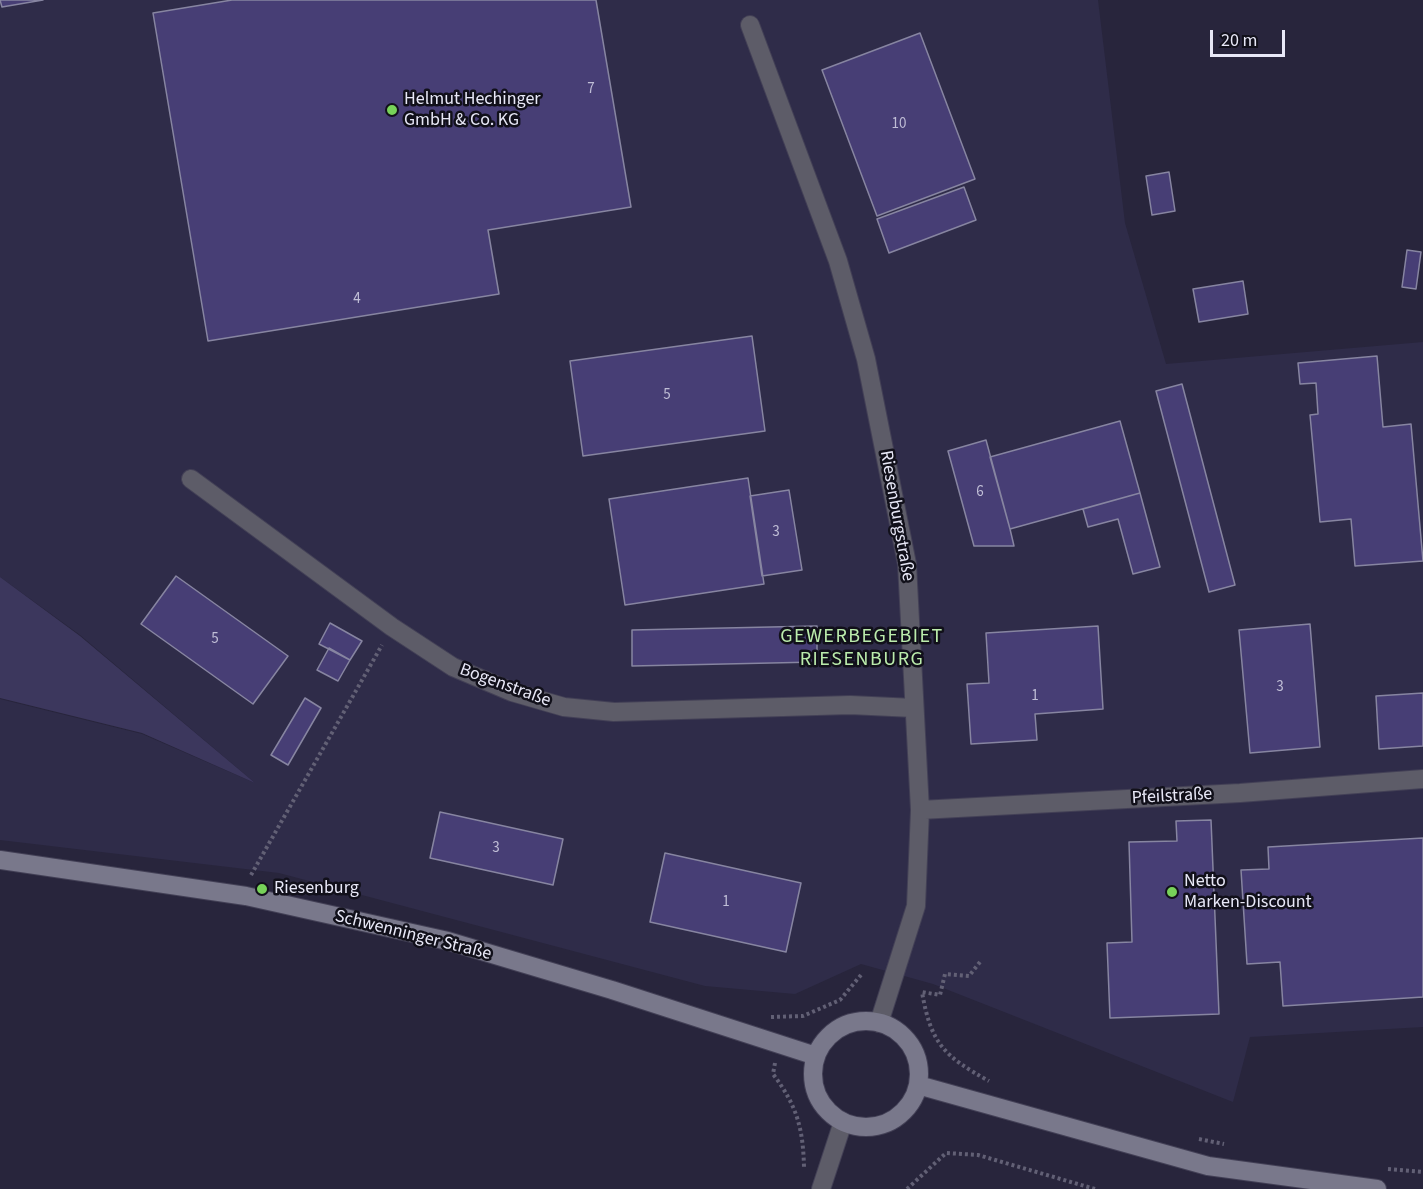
<!DOCTYPE html>
<html>
<head>
<meta charset="utf-8">
<style>
  body { margin:0 }
  #map { position:relative; width:1423px; height:1189px; overflow:hidden; background:#28253c; font-family:"Source Sans 3",sans-serif }
  canvas { display:block }
  .scale { position:absolute; left:1210px; top:30px; width:75px; height:27px; box-sizing:border-box; border:3px solid #e8e8f7; border-top:0; padding-left:8px; font-size:18px; line-height:21px; white-space:nowrap; color:#e8e8f7; -webkit-text-stroke:4px #11101a; paint-order:stroke }
</style>
</head>
<body>
<div id="map">
<canvas width="1423" height="1189"></canvas>
<div class="scale">20 m</div>
</div>
<script>
const g = document.querySelector('canvas').getContext('2d');
g.lineJoin = 'round';
function fillPath(path, color) {
  g.fillStyle = color;
  g.fill(path, 'evenodd');
}
function strokePath(path, color, width, dash) {
  g.strokeStyle = color;
  g.lineWidth = width;
  g.lineCap = dash ? 'butt' : 'round';
  g.setLineDash(dash || []);
  g.stroke(path);
}
function drawText(font, color, halo, rows, align = 'center') {
  g.font = font + ' "Source Sans 3",sans-serif';
  g.lineWidth = 5;
  g.setLineDash([]);
  g.textBaseline = 'middle';
  g.strokeStyle = halo;
  g.fillStyle = color;
  for (const [text, x, y, turn = 0] of rows) {
    g.save();
    g.translate(x, y);
    g.rotate((+turn || 0) * Math.PI / 180);
    g.textAlign = isNaN(turn) ? turn : align;
    if (halo) g.strokeText(text, 0, 0);
    g.fillText(text, 0, 0);
    g.restore();
  }
}
const built = new Path2D(`
  M0,0H1098L1125,223L1166,364L1423,342V1027L1250,1037L1233,1102L933,984L861,964L795,994L705,986L279,873L0,840V699L142,734L255,783L80,635L0,577Z`);
const green = new Path2D(`
  M0,577L80,636L255,783L142,733L0,698Z`);
const building = new Path2D(`
  M0,0H43L2,7Z
  M232,0H596L631,207L488,230L499,294L208,341L153,13Z
  M920,33L975,179L877,216L822,70Z
  M1169,172L1175,211L1152,215L1146,176Z
  M964,187L976,220L889,253L877,219Z
  M1407,250L1421,252L1416,289L1402,287Z
  M1243,281L1248,314L1199,322L1193,289Z
  M752,336L765,431L583,456L570,361Z
  M1377,356L1383,427L1411,424L1423,561L1355,566L1351,519L1320,522L1310,415L1318,414L1316,383L1300,384L1298,363Z
  M1182,384L1235,585L1209,592L1156,391Z
  M1120,421L1140,493L1010,529L990,457Z
  M986,440L1010,529L1014,546H974L948,451Z
  M748,478L764,584L625,605L609,499Z
  M789,490L802,570L762,576L750,496Z
  M1140,493L1160,567L1133,574L1118,519L1088,527L1083,509Z
  M176,576L288,656L253,704L141,624Z
  M330,623L362,641L350,660L319,644Z
  M1310,624L1320,747L1250,753L1239,630Z
  M817,626V662L632,666V630Z
  M1098,626L1103,709L1035,714L1037,740L971,744L967,684L989,683L986,633Z
  M329,648L350,660L338,681L317,670Z
  M1423,693V746L1379,749L1376,696Z
  M305,698L321,708L288,765L271,755Z
  M440,812L563,839L553,885L430,858Z
  M1211,820L1219,1014L1110,1018L1107,943L1132,942L1129,842L1177,841L1176,821Z
  M1423,838V997L1283,1006L1280,962L1247,964L1241,870L1269,869L1268,847Z
  M665,853L801,883L786,952L650,922Z`);
const path = new Path2D(`
  M251,875L382,645
  M980,962L969,976L945,974L940,995L922,992C931,1044 944,1056 989,1081
  M771,1017L803,1016L840,1000L861,975
  M775,1063L773,1074C797,1106 803,1128 804,1167
  M1199,1139L1224,1144
  M1388,1169L1423,1172
  M907,1189L946,1153L978,1155L1095,1189`);
const street = new Path2D(`
  M750,25L838,261L866,359L907,564L920,810L916,906L879,1023
  M191,479L392,627L453,667L512,692L564,707L614,712L850,705L914,708
  M920,810L1240,793L1423,779
  M821,1189L843,1122`);
const secondary = new Path2D(`
  M0,860L246,896L448,941L612,990L816,1056
  M813 1074a53 53 0 1 1 106 0a53 53 0 1 1-106 0Z
  M918,1085L1208,1166L1377,1189`);
const markers = [
  [392,110,6,"#77d259"],
  [262,889,6,"#77d259"],
  [1172,892,6,"#77d259"]
];
const numberNames = [
  ["7",591,90],
  ["10",899,125],
  ["4",357,300],
  ["5",667,396],
  ["6",980,493],
  ["3",776,533],
  ["5",215,640],
  ["3",1280,688],
  ["1",1035,697],
  ["3",496,849],
  ["1",726,903]
];
const poiNames = [
  ["Helmut Hechinger",404,100],
  ["GmbH & Co. KG",404,121],
  ["Netto",1184,882],
  ["Marken-Discount",1184,903],
  ["Riesenburg",274,889]
];
const streetNames = [
  ["Riesenburgstraße",896,516,80],
  ["Bogenstraße",505,686,20],
  ["Pfeilstraße",1172,797,-3],
  ["Schwenninger Straße",413,936,14]
];
const neighbourhoodNames = [
  ["GEWERBEGEBIET",862,638],
  ["RIESENBURG",862,661]
];
fillPath(built, '#2f2c49');
fillPath(green, '#3c375d');
fillPath(building, '#473e75');
strokePath(building, '#8785a1', 1.5);
strokePath(street, '#434056', 20);
strokePath(secondary, '#434056', 20);
strokePath(path, '#626075', 4, [3, 3]);
strokePath(street, '#5d5c68', 18);
strokePath(secondary, '#79788b', 18);
for (const [x, y, r, color] of markers) {
  const dot = new Path2D();
  dot.arc(x, y, r, 0, 2 * Math.PI);
  g.fillStyle = color;
  g.fill(dot);
  strokePath(dot, '#11101a', 2);
}
drawText('15px', '#c0bed6', null, numberNames);
drawText('18px', '#e8e8f7', '#11101a', poiNames, 'left');
drawText('18px', '#e8e8f7', '#11101a', streetNames);
g.letterSpacing = '1.5px';
drawText('20px', '#bbecac', '#11101a', neighbourhoodNames);
g.letterSpacing = '0px';
</script>
</body>
</html>
